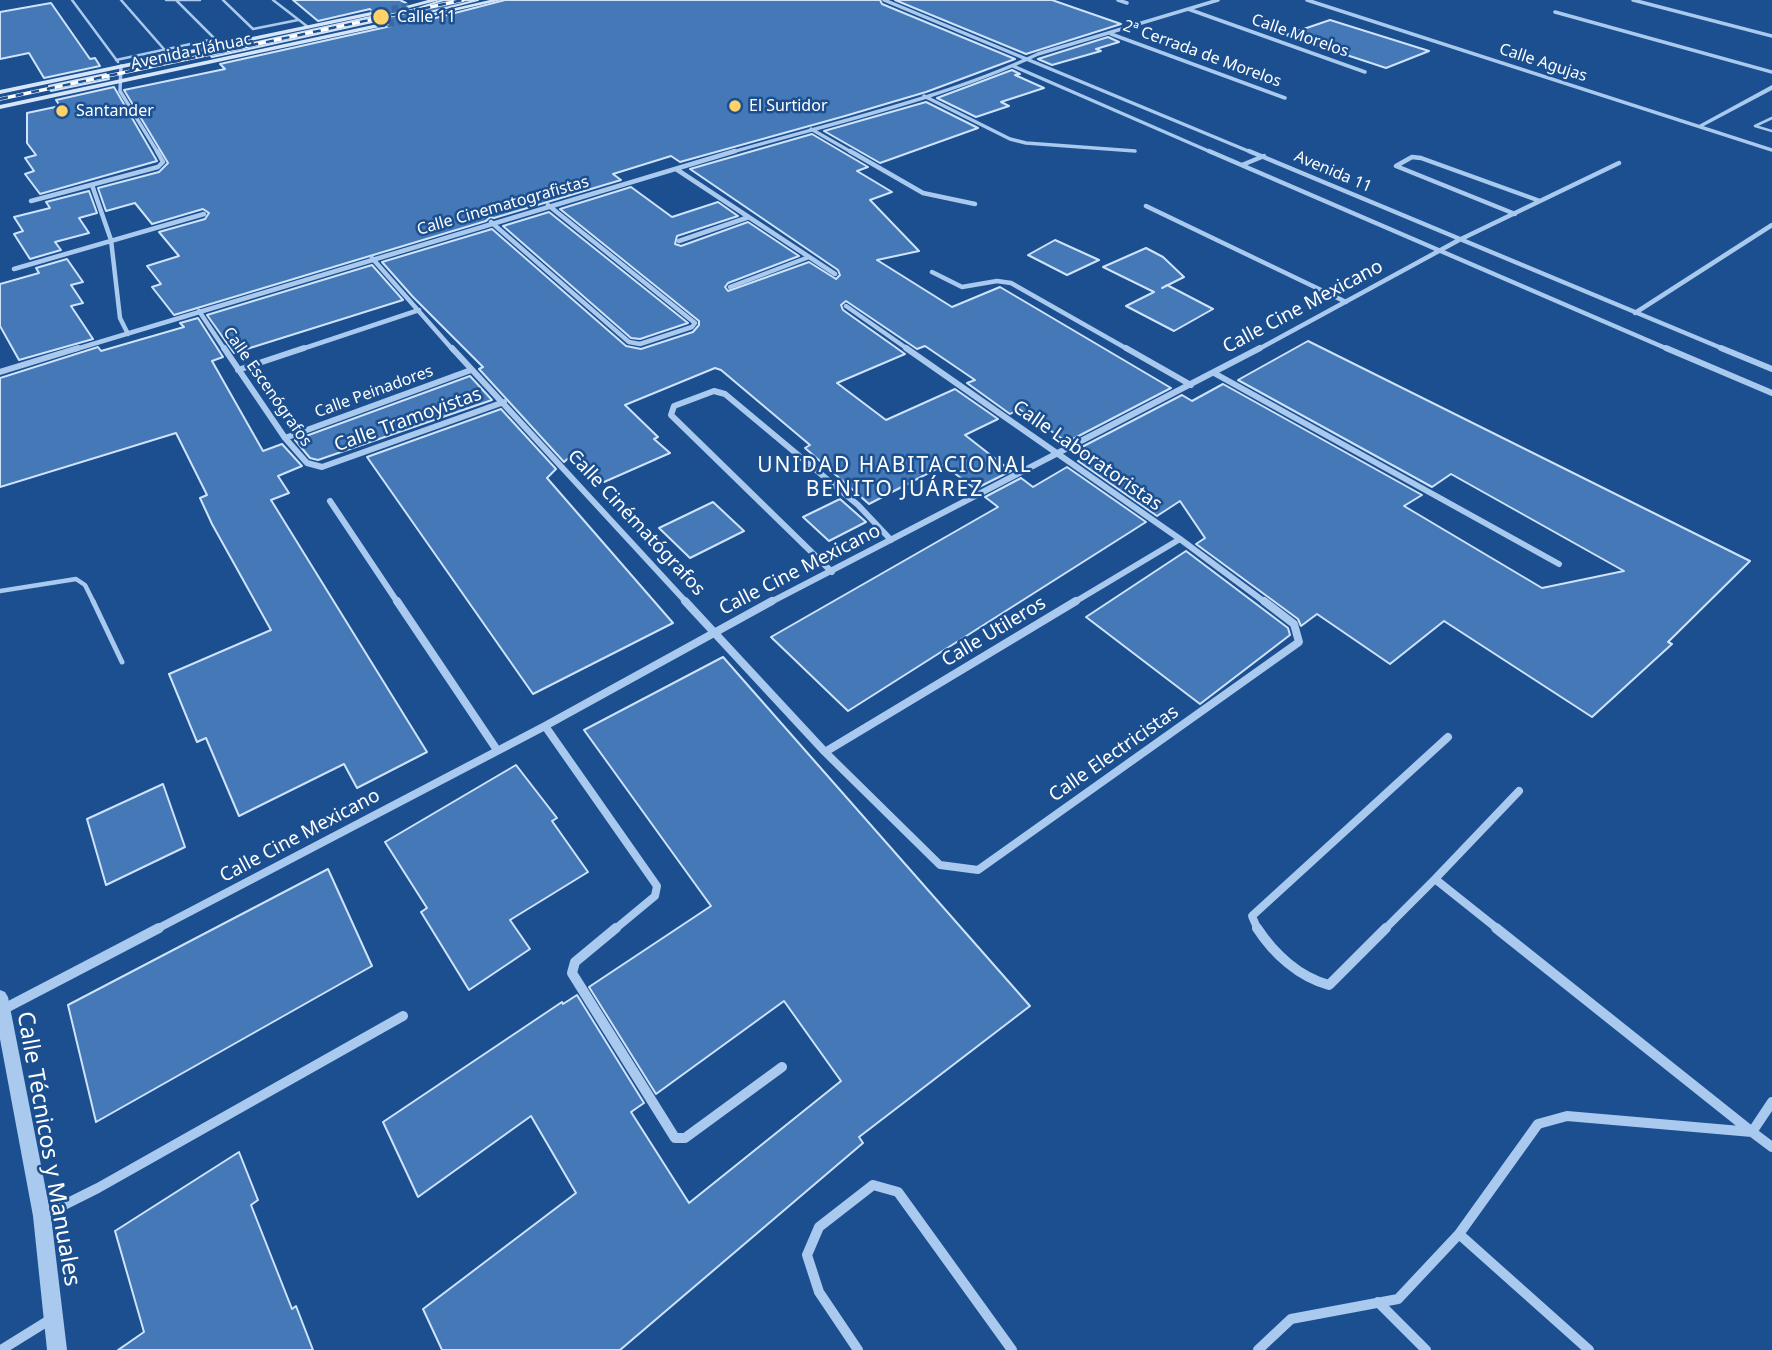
<!DOCTYPE html>
<html>
<head>
<meta charset="utf-8">
<style>
  body { margin:0 }
  canvas { display:block; background:#1b4f8f }
</style>
</head>
<body>
<canvas width="1772" height="1350"></canvas>
<script>
const g = document.querySelector('canvas').getContext('2d');
g.lineJoin = 'round';
function fillPath(path, color) {
  g.fillStyle = color;
  g.fill(path, 'evenodd');
}
function strokePath(path, color, width, dash) {
  g.strokeStyle = color;
  g.lineWidth = width;
  g.lineCap = dash ? 'butt' : 'round';
  g.setLineDash(dash || []);
  g.stroke(path);
}
function drawText(font, color, halo, rows, align = 'center') {
  g.font = font + ' "Noto Sans",sans-serif';
  g.lineWidth = 5;
  g.setLineDash([]);
  g.textBaseline = 'middle';
  g.strokeStyle = halo;
  g.fillStyle = color;
  for (const [text, x, y, turn = 0] of rows) {
    g.save();
    g.translate(x, y);
    g.rotate((+turn || 0) * Math.PI / 180);
    g.textAlign = isNaN(turn) ? turn : align;
    if (halo) g.strokeText(text, 0, 0);
    g.fillText(text, 0, 0);
    g.restore();
  }
}
const building = new Path2D(`
  M293,0H400L406,3L405,8L410,11L443,0H478L414,16L420,22L505,0H880L882,4L1015,59L926,92L845,116L680,162L671,156L613,174L621,180L494,218L490,217L486,221L174,315L152,287L161,284L147,266L179,256L159,232L205,219L209,213L203,209L152,224L135,203L106,211L98,188L159,172L168,163L124,90L225,69L220,64L391,26L386,19L212,57L208,53L375,16L370,9L318,21Z
  M895,0H1052L1121,24L1026,54Z
  M51,3L90,59L95,58L100,66L44,78L29,53L0,59V12Z
  M1330,20L1429,51L1386,68L1286,35Z
  M1108,37L1119,42L1096,49L1101,51L1052,65L1038,59Z
  M1012,70L1020,74L1015,75L1044,88L1001,102L1009,106L976,117L937,98Z
  M106,74L109,79L51,91L49,86Z
  M114,87L157,161L40,194L25,174L34,171L25,158L36,155L27,143V113L60,106L56,100Z
  M926,102L978,128L880,163L824,131Z
  M812,134L868,167L857,171L892,192L870,200L919,251L877,260L952,307L1000,287L1171,388L1067,442L1019,409L1010,414L967,383L975,380L925,346L917,349L846,301L841,305L843,310L905,354L837,383L886,420L955,389L998,419L965,435L1011,471L975,489L944,465L869,504L805,448L810,445L721,370L715,368L625,405L658,437L654,439L670,453L604,482L574,453L564,462L479,369L483,367L413,297L382,262L492,229L626,346L641,349L693,332L699,325V321L560,209L631,187L672,217L718,202L738,216L677,236L675,244L681,246L748,222L799,256L728,283L725,287L728,291L809,262L836,279L840,275L838,270L690,169Z
  M89,191L97,213L79,218L89,233L55,242L61,250L30,259L14,234L23,231L14,217L50,208L46,202Z
  M549,212L688,323L640,339L631,338L503,226Z
  M1055,240L1099,260L1067,275L1028,255Z
  M1146,248L1163,257L1184,277L1162,288L1167,285L1213,309L1174,331L1126,306L1154,292L1103,267Z
  M67,259L83,282L71,285L83,303L71,306L93,339L19,360L0,326V284L39,273L36,268Z
  M372,265L403,300L234,353L207,315Z
  M198,318L223,357L212,361L263,451L282,444L302,466L278,476L289,493L271,500L427,752L357,788L344,764L239,816L206,738L197,742L169,674L271,630L212,524L200,498L207,495L176,433L0,487V378L98,347L101,351L184,327L180,323Z
  M1308,341L1750,561L1668,642L1672,644L1592,717L1444,621L1390,664L1317,614L1301,626L1298,619L1196,544L1205,538L1180,501L1157,516L1078,461L1087,456L1078,449L1182,395L1192,401L1223,384L1422,495L1404,506L1542,588L1624,571L1451,474L1432,487L1238,380Z
  M470,376L492,400L318,460L310,458L295,440Z
  M501,409L556,469L547,478L673,623L533,694L367,457Z
  M1067,467L1146,522L848,711L771,637L998,507L985,497L1021,478L1033,487Z
  M840,499L866,522L829,541L803,517Z
  M713,502L744,531L690,558L659,528Z
  M1186,551L1288,628L1290,635L1200,704L1086,617Z
  M723,657L1030,1006L859,1137L863,1143L620,1350H442L423,1309L576,1193L531,1116L418,1197L383,1122L562,1002L563,1004L577,995L644,1103L631,1112L689,1203L841,1081L784,1001L656,1094L589,987L711,906L584,730Z
  M516,765L557,818L552,821L588,872L510,920L530,949L469,990L421,912L427,908L385,842Z
  M163,784L185,847L106,885L87,819Z
  M328,869L372,966L96,1122L68,1005Z
  M239,1152L258,1200L251,1205L292,1309L296,1306L313,1350H118L144,1332L115,1231Z`);
const secondaryTunnel = new Path2D(`
  M371,14L409,6
  M387,24L419,17`);
const serviceFar2 = new Path2D(`
  M72,0L118,62
  M121,0L170,56
  M166,0H200
  M176,0L221,45
  M223,0L253,29L298,20
  M273,0L308,27
  M116,60L214,39
  M1772,118L1755,126L1772,131`);
const serviceFar1 = new Path2D(`
  M0,591L76,579L85,585L94,603`);
const service = new Path2D(`
  M93,601L122,662`);
const minorFar4 = new Path2D(`
  M884,0L1253,153
  M1118,0L1127,3
  M1307,0L1772,150
  M1633,0L1772,36
  M1188,9L1365,72
  M1555,12L1772,72
  M1111,34L1285,98
  M121,66L120,91L158,153
  M1013,66L1213,153
  M924,96L1010,139L1026,143L1135,151
  M811,129L853,153
  M729,153C828,124 946,98 1038,54L1218,0`);
const minorFar3 = new Path2D(`
  M850,151L923,193L975,204
  M1209,151L1670,350
  M1249,151L1726,350
  M1242,165L1264,156
  M676,169L835,274
  M92,185L111,240L120,318L128,334
  M31,201L158,167L163,162L157,151
  M1146,206L1346,302
  M1515,214L1396,166L1412,157L1421,158L1540,201
  M491,222L629,342L640,344L692,327L695,323L548,205
  M679,241L749,217
  M372,258L453,350
  M14,269L204,214
  M932,272L962,287L997,281L1011,283L1129,350
  M730,287L809,257
  M846,306L909,350
  M199,311L225,350
  M1635,313L1772,225
  M73,350L735,151
  M299,350L419,310
  M1257,350L1459,240L1619,163`);
const minorFar2 = new Path2D(`
  M224,348L285,438L307,463L322,467L504,402
  M452,348L687,603
  M906,348L1180,539L1266,603
  M1126,348L1191,385
  M1666,348L1772,393
  M1721,348L1772,369
  M238,370L304,348
  M0,372L78,348
  M1214,373L1559,564
  M285,438L471,370
  M330,501L398,603
  M832,572L671,415L674,406L714,391L725,394L858,505L891,540
  M769,603L1260,348
  M1073,603L1180,539`);
const minorFar1 = new Path2D(`
  M397,601L497,750
  M685,601L825,752L940,865L978,870L1299,642L1294,624L1264,601
  M545,726L657,886L655,896L614,930
  M825,752L1076,601
  M155,930L545,726L772,601
  M1258,930L1252,916L1448,737
  M1384,930L1435,879
  M1499,930L1435,879L1519,791`);
const minor = new Path2D(`
  M616,928L575,962L572,973L675,1138H685L782,1067
  M1257,928C1274,954 1299,977 1329,985L1386,928
  M1496,928L1752,1132L1772,1102
  M0,1011L159,928
  M42,1216L98,1188L403,1016
  M1459,1234L1589,1350
  M1378,1302L1426,1350
  M1,1350L51,1319
  M858,1350L819,1292L807,1255L819,1227L873,1185L898,1192L1012,1350
  M1258,1350L1291,1319L1398,1299L1459,1234L1538,1124L1567,1116L1752,1132L1772,1147`);
const tertiary = new Path2D(`
  M1772,85V90L1702,127L1697,126Z
  M0,990L5,992L8,997L51,1216L67,1350H47L33,1216L0,1039Z`);
const secondary = new Path2D(`
  M428,0H440L409,8L406,6Z
  M490,0H502L419,19L416,17Z
  M371,12L373,15L0,94V90Z
  M387,22L389,25L0,109V105Z`);
const rail = new Path2D(`
  M0,99L463,0`);
const markers = [
  [381,17,9,"#ffd166"],
  [735,106,7,"#ffd166"],
  [62,111,7,"#ffd166"]
];
const farPoinames = [
  ["Calle 11",397,17],
  ["El Surtidor",749,106],
  ["Santander",76,111]
];
const farStreetnames = [
  ["Calle Morelos",1300,36,19],
  ["Avenida Tláhuac",191,52,-12],
  ["2ª Cerrada de Morelos",1202,54,20],
  ["Calle Agujas",1543,63,18],
  ["Avenida 11",1333,172,23],
  ["Calle Cinematografistas",503,206,-16],
  ["Calle Escenógrafos",267,387,55],
  ["Calle Peinadores",374,392,-20]
];
const streetNames = [
  ["Calle Cine Mexicano",1303,307,-28],
  ["Calle Tramoyistas",408,420,-20],
  ["Calle Laboratoristas",1087,456,35],
  ["Calle Cinématógrafos",636,523,47],
  ["Calle Cine Mexicano",800,570,-27],
  ["Calle Utileros",994,632,-31],
  ["Calle Electricistas",1114,754,-35],
  ["Calle Cine Mexicano",300,836,-28]
];
const neighbourhoodNames = [
  ["UNIDAD HABITACIONAL",895,466],
  ["BENITO JUÁREZ",895,490]
];
const nearStreetnames = [
  ["Calle Técnicos y Manuales",48,1149,80]
];
fillPath(building, '#4478b7');
strokePath(building, '#cfe3fa', 2);
strokePath(secondaryTunnel, '#3d69a0', 7, [7, 3.5]);
strokePath(serviceFar2, '#a9c9ee', 2.5);
strokePath(serviceFar1, '#a9c9ee', 4.5);
strokePath(service, '#a9c9ee', 5);
strokePath(minorFar4, '#a9c9ee', 3.5);
strokePath(minorFar3, '#a9c9ee', 4.5);
strokePath(minorFar2, '#a9c9ee', 6);
strokePath(minorFar1, '#a9c9ee', 8);
strokePath(minor, '#a9c9ee', 10);
fillPath(tertiary, '#a9c9ee');
fillPath(secondary, '#d6e6fa');
strokePath(rail, '#fff', 3.5);
strokePath(rail, '#1b4f8f', 2.5, [8]);
for (const [x, y, r, color] of markers) {
  const dot = new Path2D();
  dot.arc(x, y, r, 0, 2 * Math.PI);
  g.fillStyle = color;
  g.fill(dot);
  strokePath(dot, '#1b4f8f', 2.5);
}
drawText('16px', '#fff', '#1b4f8f', farPoinames, 'left');
drawText('16px', '#fff', '#1b4f8f', farStreetnames);
drawText('19px', '#fff', '#1b4f8f', streetNames);
g.letterSpacing = '2px';
drawText('21px', '#fff', '#1b4f8f', neighbourhoodNames);
g.letterSpacing = '0px';
drawText('23px', '#fff', '#1b4f8f', nearStreetnames);
</script>
</body>
</html>
